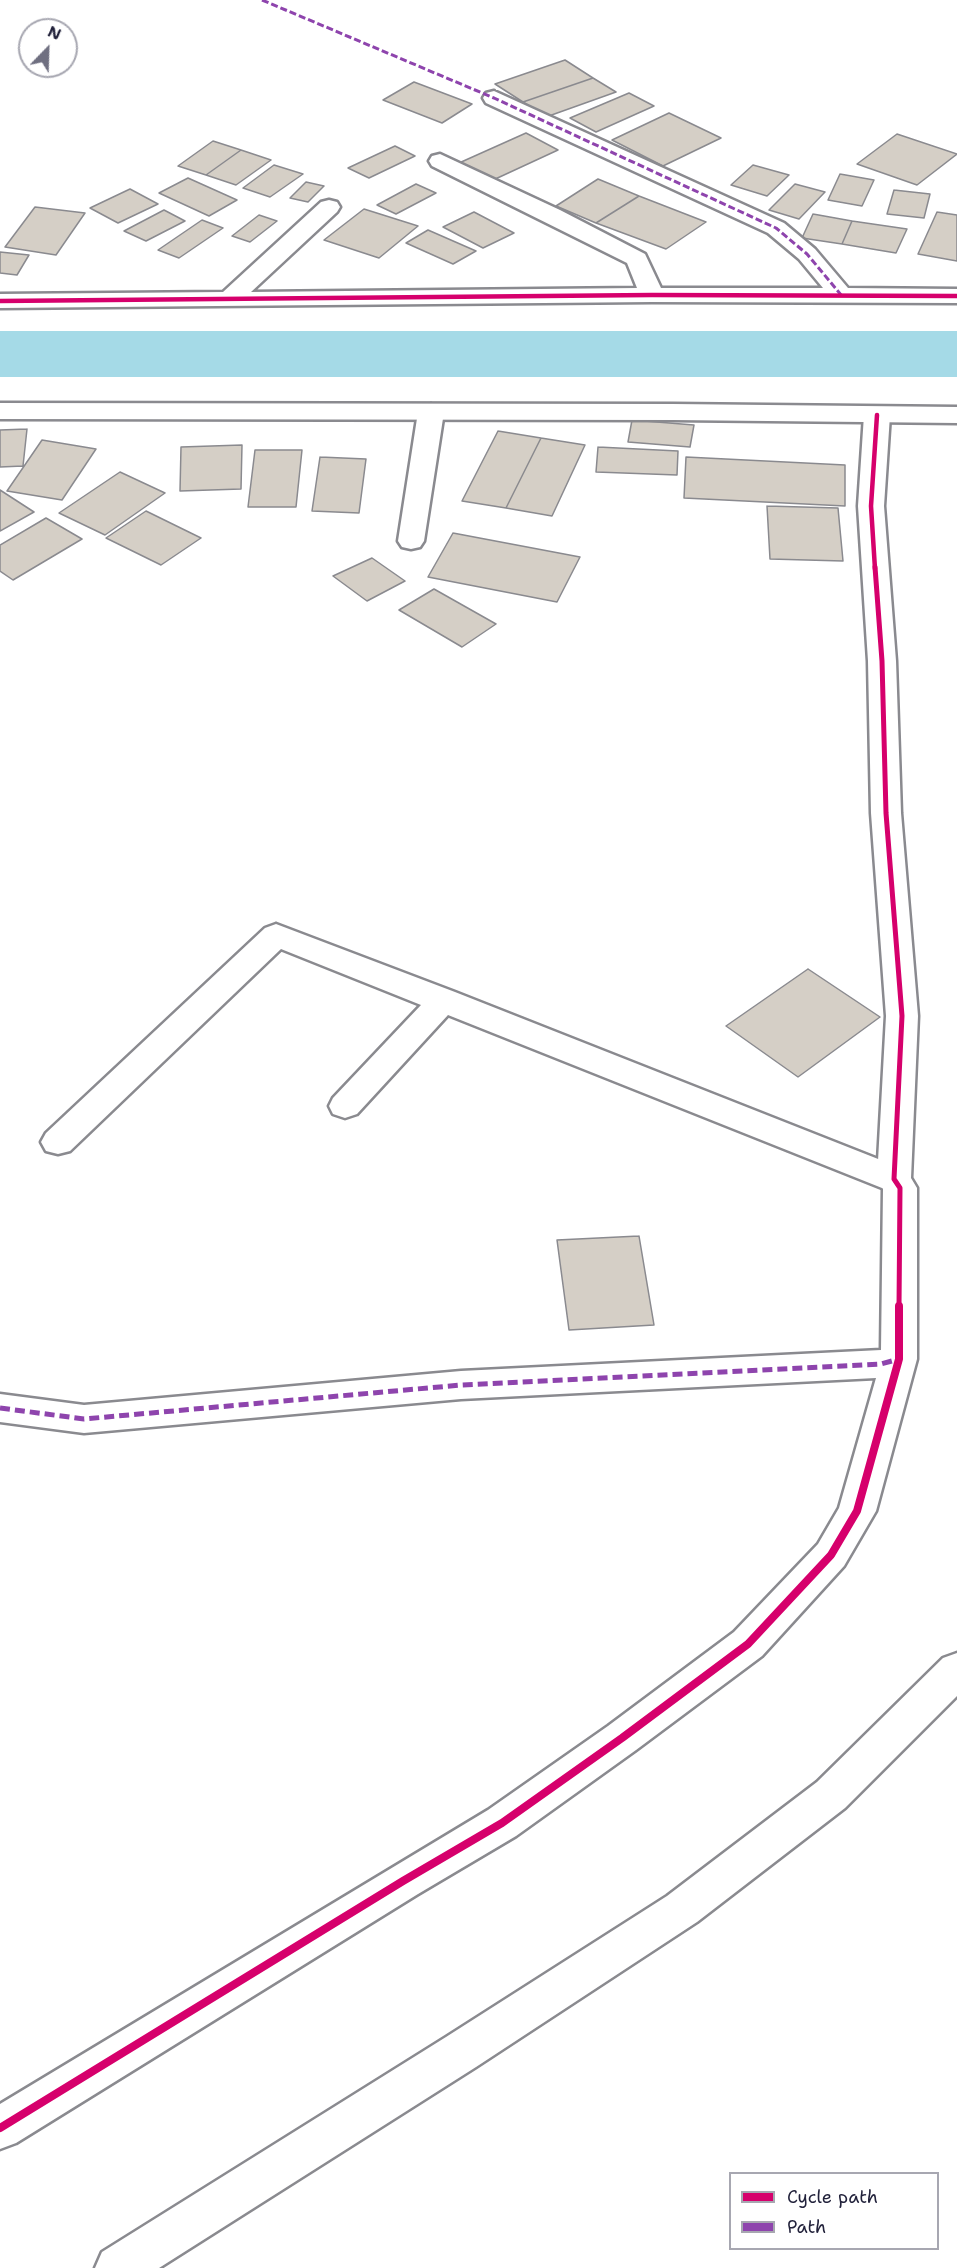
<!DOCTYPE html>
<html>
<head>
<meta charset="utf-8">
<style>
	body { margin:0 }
	#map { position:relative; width:957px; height:2268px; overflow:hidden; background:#fff; font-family:"Shantell Sans",sans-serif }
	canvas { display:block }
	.legend { position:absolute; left:729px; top:2172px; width:210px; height:78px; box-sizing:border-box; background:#fff; border:2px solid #a7a7b1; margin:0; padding:8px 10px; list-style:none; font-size:18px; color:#22223b }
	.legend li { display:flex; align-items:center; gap:12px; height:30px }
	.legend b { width:30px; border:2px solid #a7a7b1 }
	.north { position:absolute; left:18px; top:18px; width:60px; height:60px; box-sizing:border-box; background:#fff; border:2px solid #a7a7b1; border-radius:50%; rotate:23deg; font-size:16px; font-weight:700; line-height:24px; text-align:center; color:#22223b }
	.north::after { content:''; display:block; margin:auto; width:21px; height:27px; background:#6f6f80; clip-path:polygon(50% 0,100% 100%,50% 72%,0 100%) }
</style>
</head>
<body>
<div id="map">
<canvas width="957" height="2268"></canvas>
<ul class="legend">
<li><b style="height:8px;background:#d6006c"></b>Cycle path</li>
<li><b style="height:8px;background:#8e44ad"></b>Path</li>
</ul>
<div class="north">N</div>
</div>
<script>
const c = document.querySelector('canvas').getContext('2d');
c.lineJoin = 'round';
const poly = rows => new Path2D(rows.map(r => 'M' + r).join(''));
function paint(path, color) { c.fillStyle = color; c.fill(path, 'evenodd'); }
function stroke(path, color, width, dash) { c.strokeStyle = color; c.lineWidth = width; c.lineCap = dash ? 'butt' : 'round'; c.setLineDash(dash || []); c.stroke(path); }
paint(poly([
	[0,331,957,331,957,377,0,377,0,331]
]), '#a5dae7');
const building = poly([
	[565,60,593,78,523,102,495,84,565,60],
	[593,78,616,92,546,117,523,102,593,78],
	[414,82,472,104,442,123,383,100,414,82],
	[629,93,654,106,596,132,570,118,629,93],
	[669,113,721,138,663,166,612,140,669,113],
	[526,133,558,150,491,181,459,163,526,133],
	[897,134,957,154,917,185,857,164,897,134],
	[213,141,241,150,206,175,178,166,213,141],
	[395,146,415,156,369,178,348,168,395,146],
	[241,150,271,160,236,185,206,175,241,150],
	[274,165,303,174,270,197,243,188,274,165],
	[753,165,789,175,767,196,731,185,753,165],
	[840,174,874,180,862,206,828,200,840,174],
	[188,178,237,200,209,216,159,193,188,178],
	[598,179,639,196,596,223,556,206,598,179],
	[306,182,324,186,308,202,290,198,306,182],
	[416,184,436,193,396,214,377,205,416,184],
	[795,184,825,192,799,219,769,210,795,184],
	[130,189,158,204,118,223,90,208,130,189],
	[894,190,930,194,924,218,887,214,894,190],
	[639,196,706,222,666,249,596,223,639,196],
	[35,207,85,213,56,255,5,247,35,207],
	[364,209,418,226,379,258,324,240,364,209],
	[164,210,185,221,146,241,124,231,164,210],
	[474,212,514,233,483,248,443,227,474,212],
	[937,212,957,215,957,261,918,254,937,212],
	[813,214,852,221,842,244,802,238,813,214],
	[259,215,277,221,250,242,232,236,259,215],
	[202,220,223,228,179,258,158,250,202,220],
	[852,221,907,229,896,253,842,244,852,221],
	[428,230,476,251,453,264,406,243,428,230],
	[0,252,29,255,17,275,0,273,0,252],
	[632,420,694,425,690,447,628,442,632,420],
	[27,429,23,466,0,467,0,430,27,429],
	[498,431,541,438,506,508,462,501,498,431],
	[541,438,585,445,552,516,506,508,541,438],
	[42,440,96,449,62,500,7,491,42,440],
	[242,445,241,489,180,491,181,447,242,445],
	[598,447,678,451,677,475,596,472,598,447],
	[255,450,302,450,296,507,248,507,255,450],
	[320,457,366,459,359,513,312,511,320,457],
	[686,457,845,465,845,506,684,498,686,457],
	[120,472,165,493,105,535,59,513,120,472],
	[0,490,34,512,0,531,0,490],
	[767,506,838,508,843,561,770,559,767,506],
	[146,511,201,538,161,565,106,538,146,511],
	[46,518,82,539,13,580,0,571,0,545,46,518],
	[453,533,580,557,557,602,428,577,453,533],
	[372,558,405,581,367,601,333,576,372,558],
	[434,589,496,624,462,647,399,610,434,589],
	[808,969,880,1017,798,1077,726,1026,808,969],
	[639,1236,654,1325,569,1330,557,1240,639,1236]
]);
paint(building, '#d5cfc6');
stroke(building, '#8a8a8f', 1.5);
const lane = poly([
	[276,924,455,992,906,1170,911,1179,906,1188,894,1191,882,1188,448,1015,357,1114,345,1118,333,1114,329,1106,333,1098,421,1005,281,949,70,1151,58,1154,46,1151,41,1142,46,1133,265,928,276,924]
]);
const street = poly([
	[494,91,784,223,815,249,848,288,957,289,957,303,652,302,0,308,0,294,223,292,321,202,329,200,337,202,340,207,337,212,251,292,637,288,627,263,432,166,429,161,432,156,440,154,560,210,645,254,661,288,823,288,799,259,768,233,486,103,483,98,486,93,494,91],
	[431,404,440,407,444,412,424,541,420,547,411,549,402,547,398,541,418,412,422,407,431,404],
	[877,407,886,410,890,415,884,506,896,661,901,813,918,1016,911,1178,917,1188,917,1359,876,1511,844,1566,762,1656,636,1750,516,1836,418,1894,16,2143,0,2149,0,2104,488,1810,608,1726,734,1632,818,1544,839,1508,876,1378,461,1399,84,1433,0,1422,0,1394,84,1405,461,1371,881,1350,883,1189,877,1179,886,1016,871,813,868,661,858,506,864,415,868,410,877,407],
	[957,1653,957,1696,845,1808,697,1922,476,2067,159,2268,95,2268,102,2252,446,2037,667,1896,817,1782,943,1658,957,1653]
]);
const secondary = poly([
	[0,403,673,404,957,407,957,423,673,420,0,419,0,403]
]);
stroke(lane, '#8a8a8f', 5);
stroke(street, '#8a8a8f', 5);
stroke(secondary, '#8a8a8f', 5);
paint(lane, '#fff');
paint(street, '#fff');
paint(secondary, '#fff');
stroke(poly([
	[262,0,494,98,776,228,807,254,842,296]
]), '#8e44ad', 3, [7, 3]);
stroke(poly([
	[0,1408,84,1419,461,1385,881,1364,899,1359]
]), '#8e44ad', 5, [10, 5]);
stroke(poly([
	[0,301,652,295,957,296],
	[875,569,871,506,877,415]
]), '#d6006c', 4.5);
stroke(poly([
	[875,567,882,661,886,813,902,1016,894,1179,900,1188,899,1307]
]), '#d6006c', 5);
stroke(poly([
	[0,2128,403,1881,502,1823,622,1738,748,1644,831,1555,857,1511,899,1359,899,1306]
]), '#d6006c', 8);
</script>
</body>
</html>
